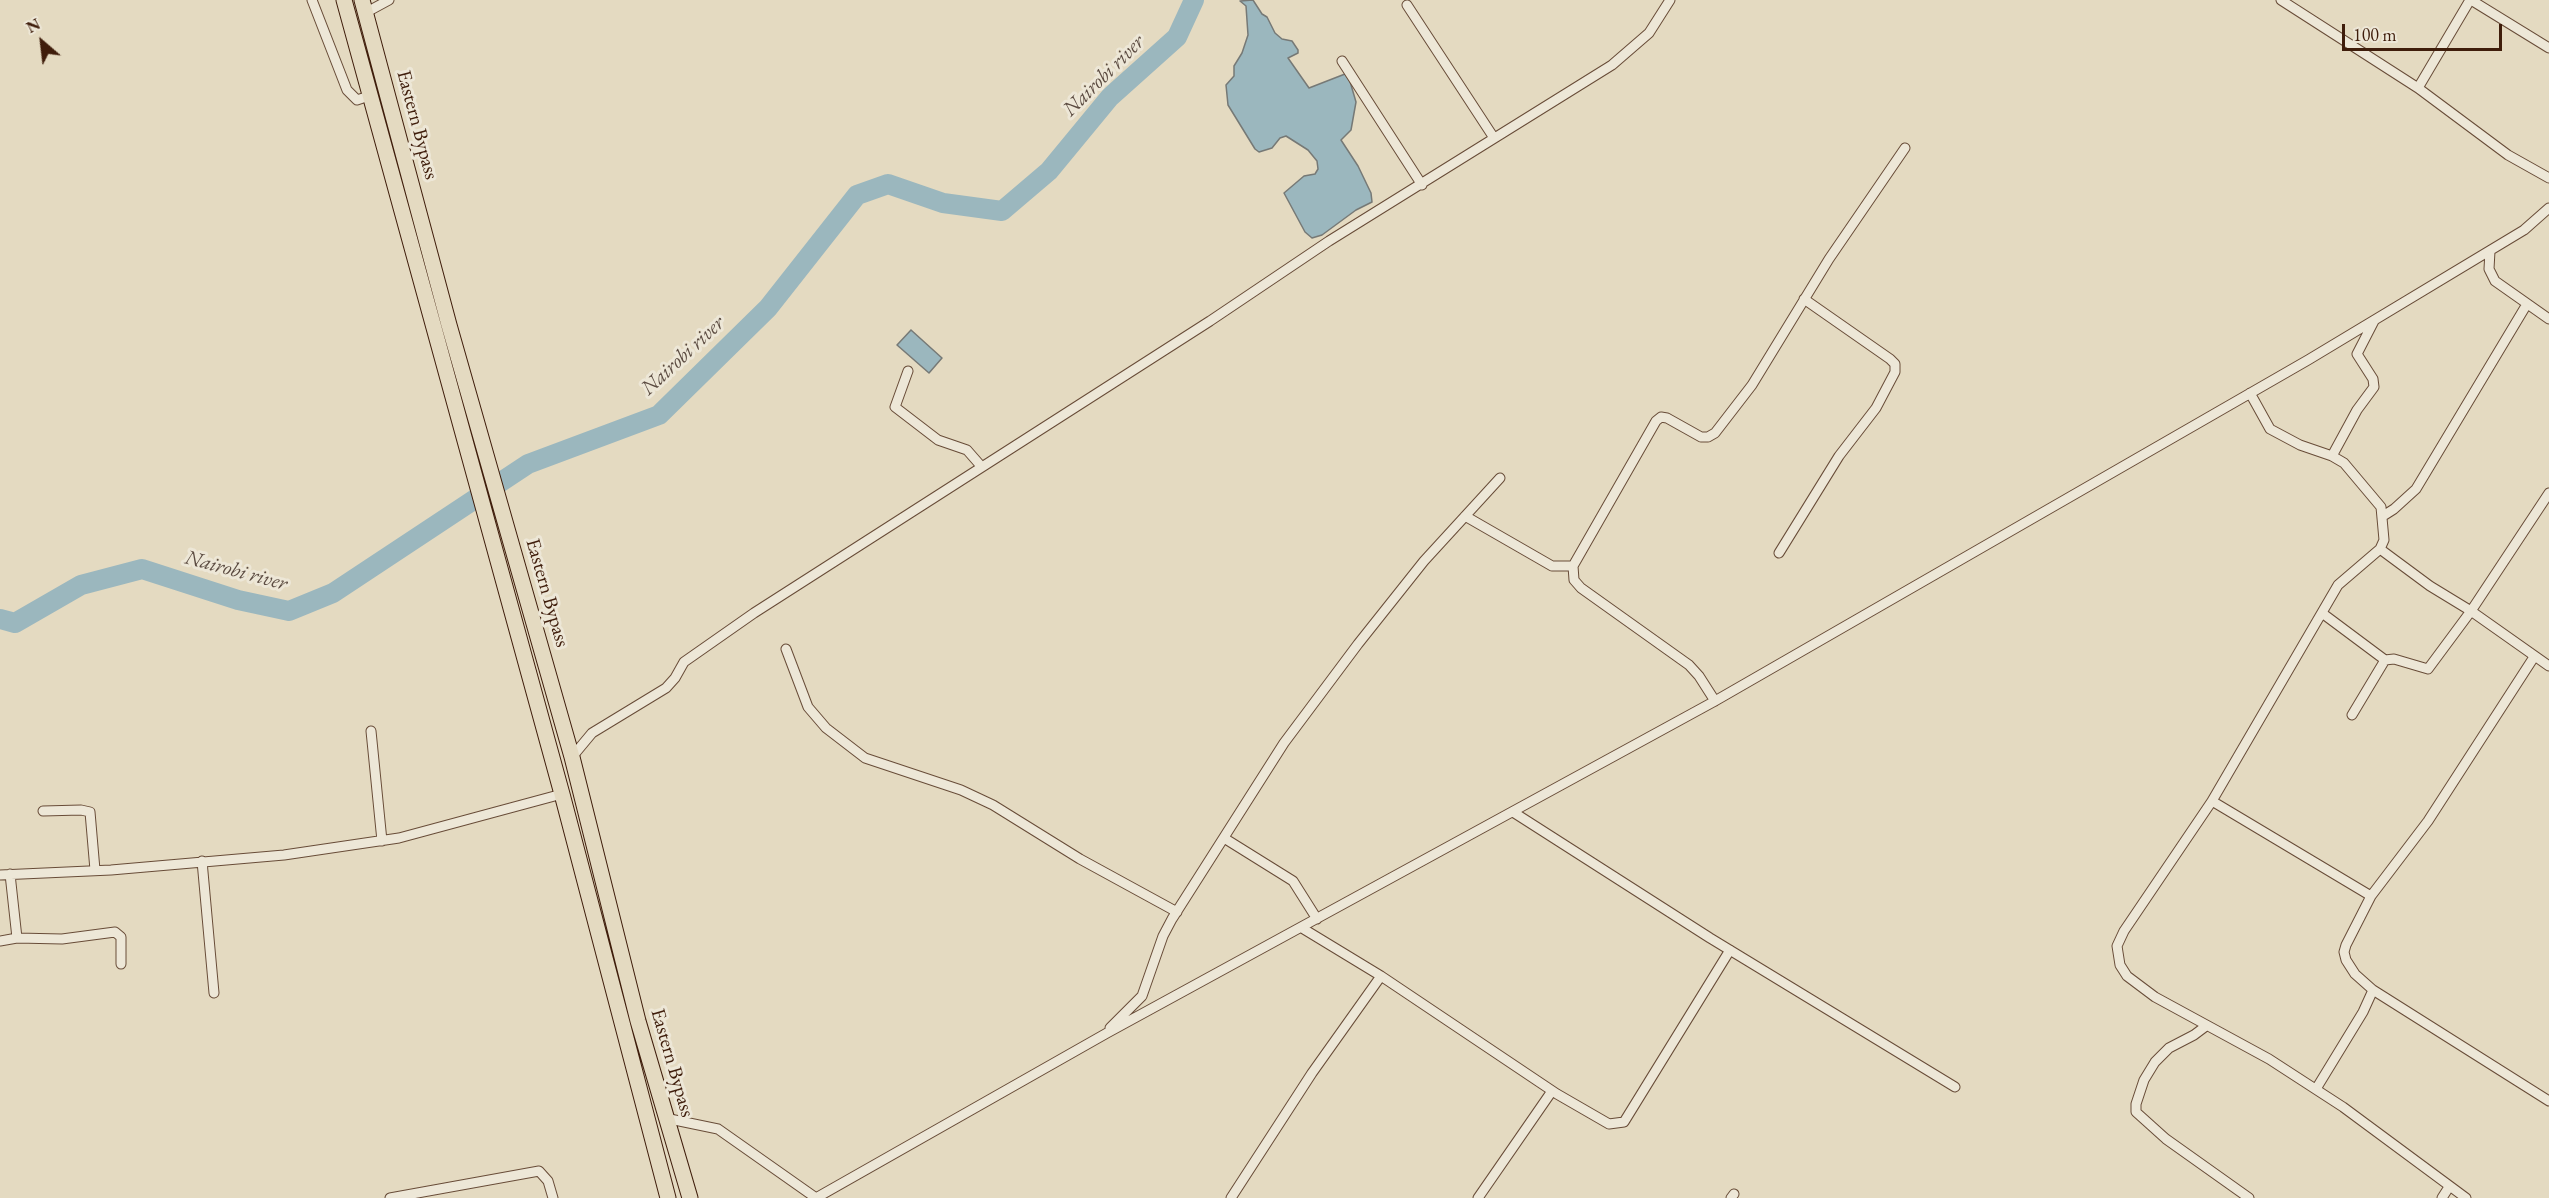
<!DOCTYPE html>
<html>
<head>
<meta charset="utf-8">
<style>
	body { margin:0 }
	#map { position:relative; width:2549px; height:1198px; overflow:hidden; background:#e4dac1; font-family:"EB Garamond",serif }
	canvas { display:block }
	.north { position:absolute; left:12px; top:12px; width:60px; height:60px; -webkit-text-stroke:4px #ede7d7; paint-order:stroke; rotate:332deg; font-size:16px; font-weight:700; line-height:24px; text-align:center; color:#3f1d0b }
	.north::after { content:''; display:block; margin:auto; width:21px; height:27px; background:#3f1d0b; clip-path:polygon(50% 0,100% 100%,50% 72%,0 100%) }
	.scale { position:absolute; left:2342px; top:24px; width:160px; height:27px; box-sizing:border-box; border:3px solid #3f1d0b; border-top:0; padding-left:8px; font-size:18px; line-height:21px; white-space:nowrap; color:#3f1d0b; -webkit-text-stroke:4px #ede7d7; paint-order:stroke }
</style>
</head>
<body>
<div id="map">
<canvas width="2549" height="1198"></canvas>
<div class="north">N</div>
<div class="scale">100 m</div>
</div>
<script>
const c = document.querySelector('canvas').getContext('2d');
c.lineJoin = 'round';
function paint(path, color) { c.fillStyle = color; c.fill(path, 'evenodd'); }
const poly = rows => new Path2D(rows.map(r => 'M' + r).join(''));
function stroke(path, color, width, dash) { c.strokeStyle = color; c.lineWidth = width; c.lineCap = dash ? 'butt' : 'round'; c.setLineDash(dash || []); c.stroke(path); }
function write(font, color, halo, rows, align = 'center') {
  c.font = font + ' "EB Garamond",serif'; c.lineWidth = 6; c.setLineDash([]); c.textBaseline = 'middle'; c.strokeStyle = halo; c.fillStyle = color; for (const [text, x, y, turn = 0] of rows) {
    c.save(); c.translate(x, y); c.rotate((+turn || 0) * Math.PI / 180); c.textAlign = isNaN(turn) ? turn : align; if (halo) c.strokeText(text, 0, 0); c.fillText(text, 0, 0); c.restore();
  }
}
const water = poly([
	[1253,0,1262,14,1267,17,1275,33,1282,39,1292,41,1298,50,1298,53,1288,58,1309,88,1345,74,1349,78,1356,102,1351,130,1341,140,1358,166,1371,193,1372,202,1356,210,1322,235,1312,238,1305,232,1284,193,1304,176,1315,174,1318,169,1317,161,1308,150,1286,136,1280,138,1272,148,1259,152,1255,149,1228,105,1226,85,1234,76,1234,66,1242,53,1248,35,1246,6,1240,1,1253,0],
	[911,330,942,358,929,373,897,345,911,330]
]);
paint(water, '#9bb7be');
stroke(water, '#767976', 1.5);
stroke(poly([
	[0,619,15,623,81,585,142,569,238,600,289,611,333,593,528,464,659,415,768,308,857,195,888,184,943,203,1002,211,1049,171,1110,97,1177,37,1194,0]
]), '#9bb7be', 20);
const minor = poly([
	[312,0,347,90,357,100,372,95],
	[2281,0,2418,88,2508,155,2549,178],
	[2471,0,2549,48],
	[1407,5,1494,138],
	[365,13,389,0],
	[1342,61,1422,185],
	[2418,88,2470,0],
	[2490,251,2489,269,2495,281,2549,319],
	[908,371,895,407,938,440,967,450,981,466],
	[2250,393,2270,429,2300,445,2332,456,2344,463,2381,507,2384,540,2380,549,2338,585,2212,801,2371,896],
	[2332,456,2357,410,2374,387,2373,379,2357,354,2374,321],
	[2549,493,2471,611,2549,666],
	[1465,516,1552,566,1573,566],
	[2383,516,2394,509,2416,489,2527,304],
	[1779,553,1839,456,1876,408,1895,372,1895,364,1890,359,1804,299],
	[2322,613,2385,660],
	[786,649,808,707,826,728,865,758,961,790,993,805,1080,859,1177,912],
	[1715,701,1699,676,1689,665,1581,588,1574,580,1573,566,1656,421,1661,417,1667,418,1701,437,1708,437,1715,433,1752,385,1829,259,1905,148],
	[2352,715,2385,660,2394,659,2428,669,2471,611,2430,586,2380,549],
	[371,731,382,841],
	[572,757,592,733,666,688,675,678,684,662,754,613,1210,321,1329,241,1612,65,1649,33,1670,0],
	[2212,801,2124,931,2117,946,2120,965,2127,976,2155,997,2269,1059,2343,1107,2466,1198],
	[43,811,81,810,90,812,95,870],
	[1513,812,1710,938,1955,1087],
	[1224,838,1293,881,1317,919],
	[202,861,214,993],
	[10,874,17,938],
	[0,875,111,870,284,855,399,838,562,794],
	[1302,928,1381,976,1557,1094,1609,1124,1624,1122,1730,950],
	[0,941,17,938,62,939,115,932,121,937,121,964],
	[2373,990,2549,1101],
	[2206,1026,2194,1035,2169,1048,2155,1062,2144,1080,2136,1104,2136,1112,2166,1139,2249,1198],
	[1110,1028,1142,996,1163,936,1172,919,1284,743,1358,644,1424,561,1500,478],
	[2316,1089,2363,1012,2373,990,2355,974,2346,960,2344,952,2346,945,2371,896,2428,821,2534,657],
	[665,1118,718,1129,816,1198],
	[390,1198,539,1171,548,1181,553,1198],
	[816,1198,1107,1033,1715,701,2308,360,2524,230,2549,208],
	[1231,1198,1312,1073,1381,976],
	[1478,1198,1552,1091],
	[1731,1198,1734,1194],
	[2442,1198,2449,1187]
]);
const primary = poly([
	[344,0,562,794,668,1198],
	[362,0,449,325,572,757,638,1021,690,1198]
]);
stroke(minor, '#684c38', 11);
stroke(primary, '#3f1d0b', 17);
stroke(minor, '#ede7d7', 9);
stroke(primary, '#e4dac1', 15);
write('20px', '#3f1d0b', '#ede7d7', [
	["Eastern Bypass",417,125,75],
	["Eastern Bypass",547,593,74],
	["Eastern Bypass",672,1063,74]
]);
write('italic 21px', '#5b4b41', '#ede7d7', [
	["Nairobi river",1104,76,-45],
	["Nairobi river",683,356,-43],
	["Nairobi river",236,571,15]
]);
</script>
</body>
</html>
